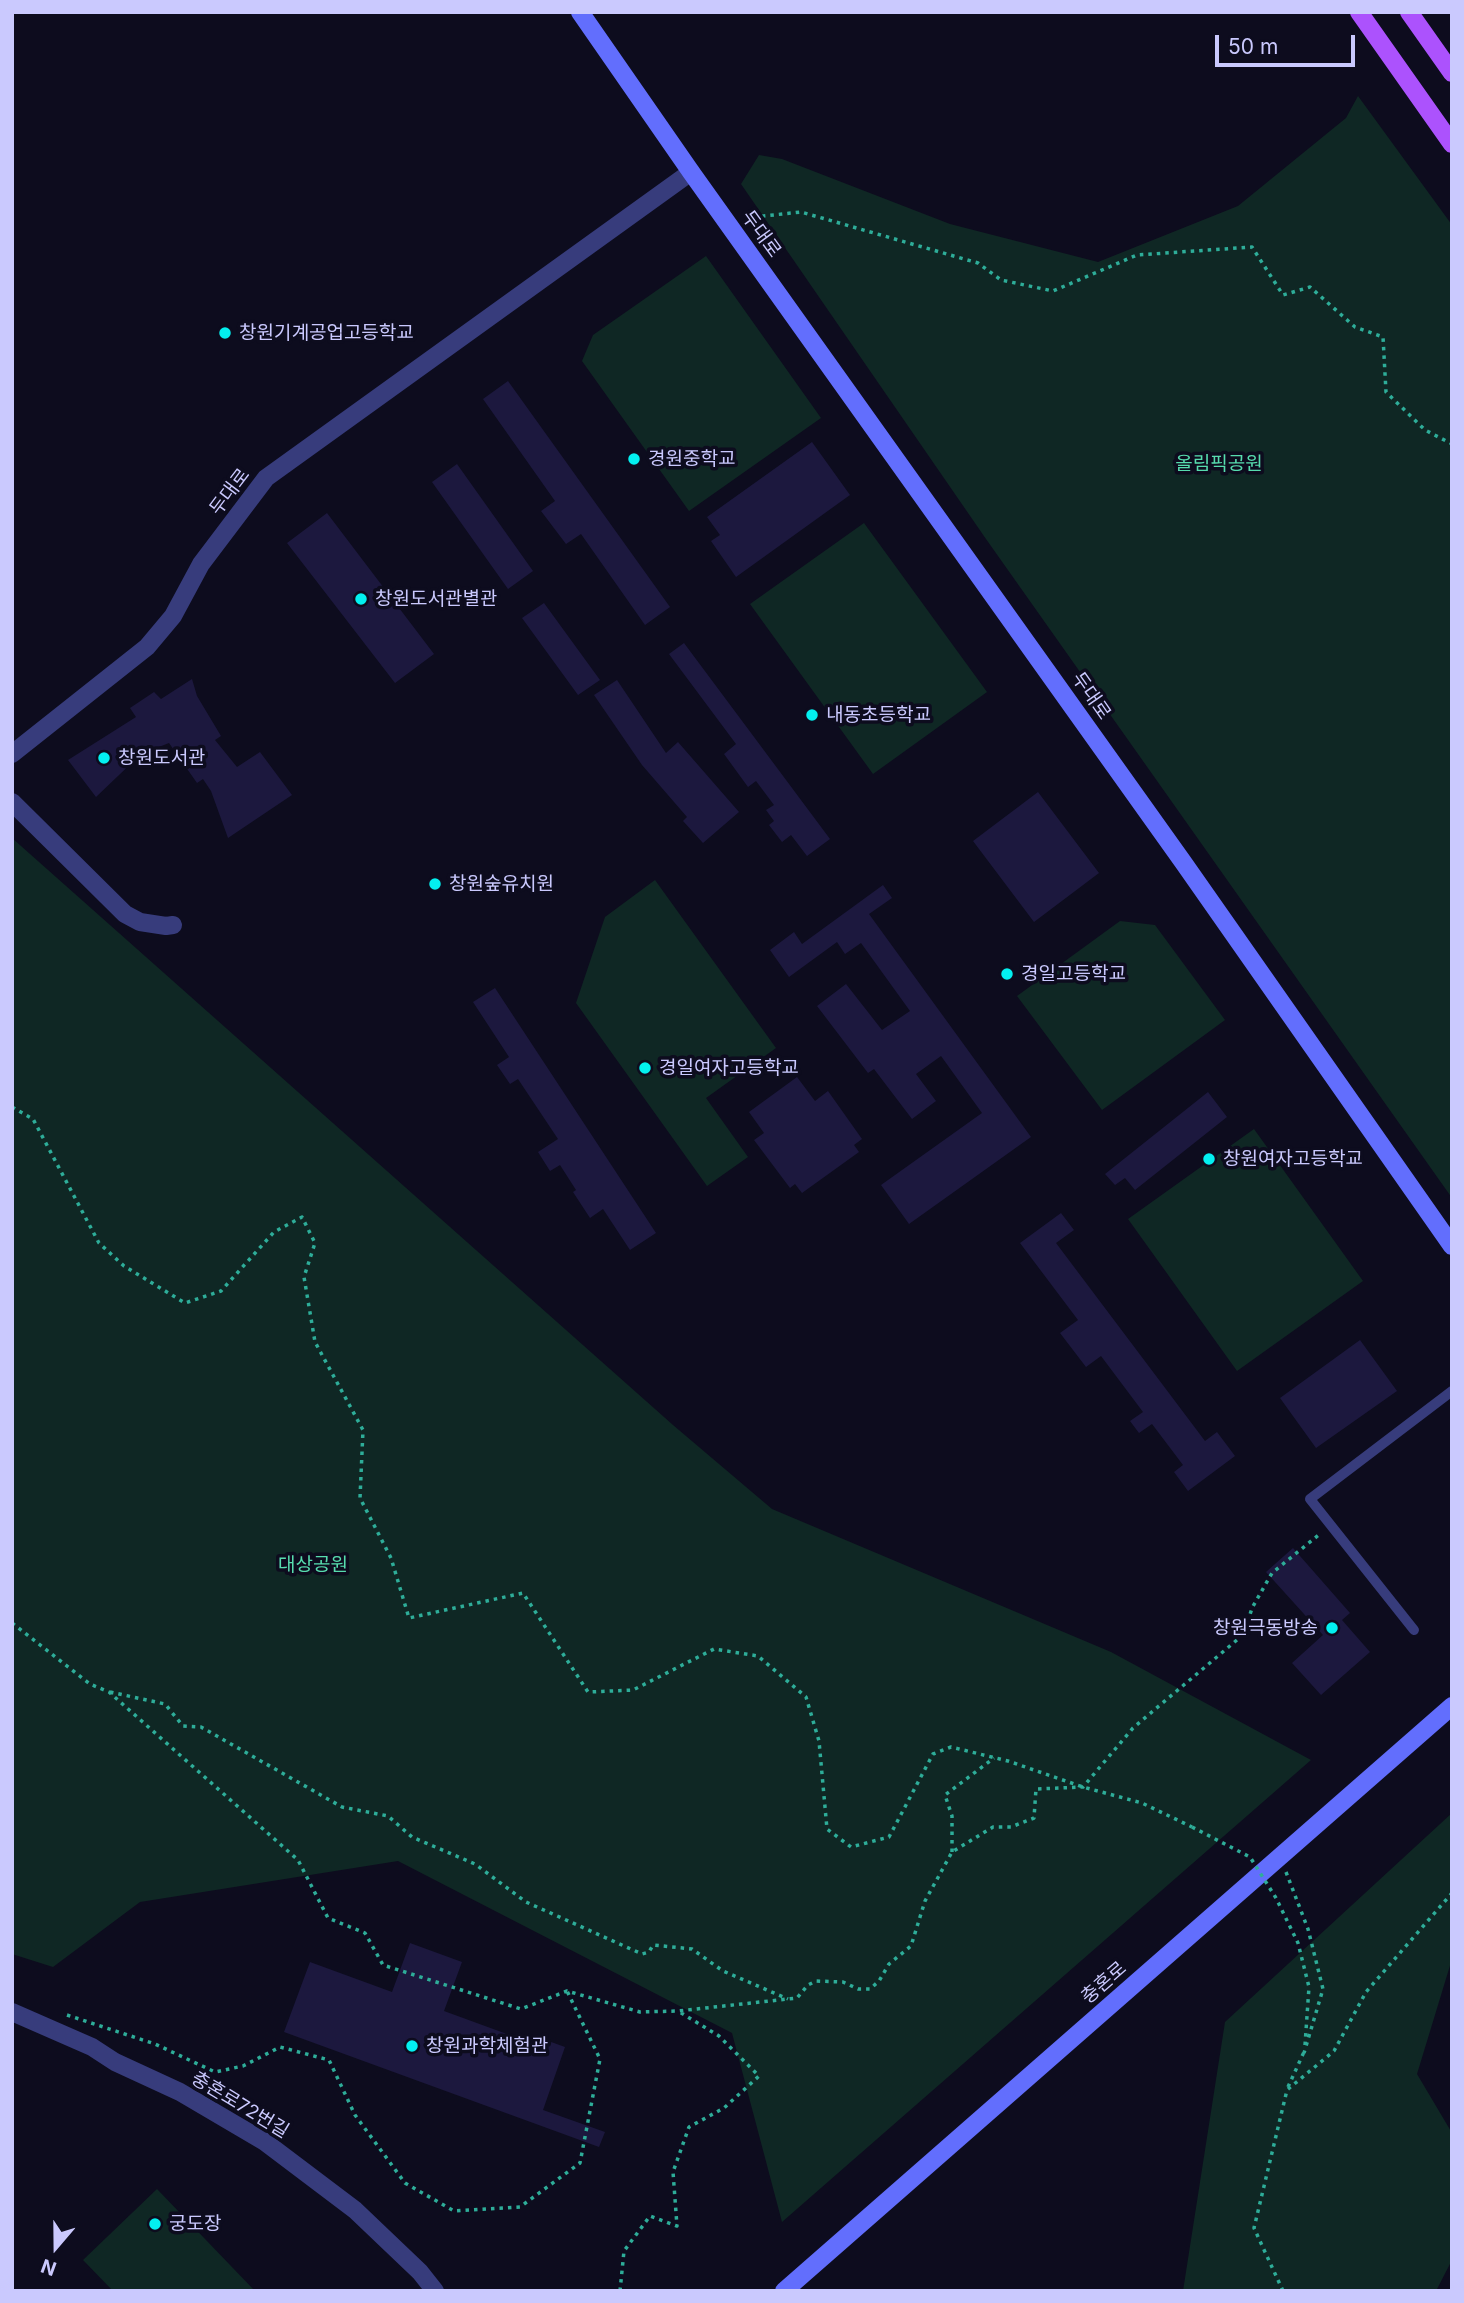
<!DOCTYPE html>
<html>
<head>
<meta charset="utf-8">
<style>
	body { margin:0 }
	#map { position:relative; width:1464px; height:2303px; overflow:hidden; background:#0d0c1e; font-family:Inter,sans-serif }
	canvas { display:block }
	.frame { position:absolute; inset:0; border:14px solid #cac9fe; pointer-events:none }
	.north { position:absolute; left:21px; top:2212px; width:70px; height:70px; -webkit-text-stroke:5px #0d0c1e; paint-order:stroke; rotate:200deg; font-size:19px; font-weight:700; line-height:28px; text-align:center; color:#cac9fe }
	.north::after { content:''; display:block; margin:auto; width:24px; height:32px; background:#cac9fe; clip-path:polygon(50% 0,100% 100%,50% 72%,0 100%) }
	.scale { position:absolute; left:1215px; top:35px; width:140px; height:32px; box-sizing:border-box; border:4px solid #cac9fe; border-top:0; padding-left:9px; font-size:21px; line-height:24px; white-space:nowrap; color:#cac9fe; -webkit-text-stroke:5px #0d0c1e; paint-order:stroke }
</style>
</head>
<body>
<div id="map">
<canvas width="1464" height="2303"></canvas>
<div class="frame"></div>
<div class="north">N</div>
<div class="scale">50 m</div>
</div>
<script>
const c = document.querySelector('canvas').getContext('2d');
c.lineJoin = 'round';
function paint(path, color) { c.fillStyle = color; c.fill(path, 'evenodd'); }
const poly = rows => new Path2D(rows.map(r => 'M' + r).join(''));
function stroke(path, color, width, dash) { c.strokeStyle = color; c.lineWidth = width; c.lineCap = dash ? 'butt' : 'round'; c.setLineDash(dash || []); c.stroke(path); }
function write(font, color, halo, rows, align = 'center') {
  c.font = font + ' Inter,"Noto Sans KR",sans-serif'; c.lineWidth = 7; c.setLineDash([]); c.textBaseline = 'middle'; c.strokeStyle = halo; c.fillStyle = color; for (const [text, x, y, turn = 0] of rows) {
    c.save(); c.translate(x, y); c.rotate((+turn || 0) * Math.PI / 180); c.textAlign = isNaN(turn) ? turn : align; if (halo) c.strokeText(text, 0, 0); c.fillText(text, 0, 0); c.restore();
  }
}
paint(poly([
	[1358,96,1452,225,1452,1198,986,539,741,184,759,155,782,159,950,224,1098,262,1238,206,1346,118],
	[706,256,821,418,689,511,582,361,593,335],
	[864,523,987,692,873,774,750,604],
	[12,838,673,1425,772,1509,1111,1652,1311,1760,782,2222,732,2033,398,1861,140,1902,53,1967,12,1954],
	[655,880,776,1048,706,1098,748,1157,707,1186,576,1003,605,917],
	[1120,921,1155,925,1225,1020,1102,1110,1017,996],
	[1254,1129,1363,1281,1237,1371,1128,1219],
	[1452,1813,1452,1959,1417,2074,1452,2133,1452,2260,1436,2291,1183,2291,1225,2022],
	[157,2189,255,2291,113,2291,83,2260]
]), '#0f2724');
paint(poly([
	[508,381,670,607,645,625,581,534,566,544,541,511,555,501,483,399],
	[812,442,850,495,736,577,711,541,720,535,707,517],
	[457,464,533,571,508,589,432,482],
	[327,513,434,654,395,683,287,543],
	[544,603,600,680,578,695,522,618],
	[684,643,830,839,807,856,791,835,782,842,769,825,774,821,766,810,774,805,756,781,748,787,724,754,736,744,669,654],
	[192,679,197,696,221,736,215,740,237,767,260,752,292,795,228,838,211,791,203,779,197,783,169,743,141,754,96,797,68,760,136,717,130,708,154,692,161,699],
	[617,680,666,753,678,742,739,812,703,843,683,821,687,817,642,765,594,695],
	[1038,792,1099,873,1034,922,973,841],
	[883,885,892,898,869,914,1031,1137,909,1224,881,1185,982,1113,941,1056,916,1074,936,1101,912,1119,874,1069,868,1073,817,1006,846,984,882,1030,910,1011,861,943,845,954,837,942,789,977,770,950,794,932,802,944],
	[495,988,656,1233,630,1250,603,1209,590,1218,573,1192,576,1190,560,1165,550,1171,538,1152,558,1139,518,1079,510,1084,497,1065,509,1057,473,1002],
	[797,1077,815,1101,828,1091,862,1139,854,1145,859,1152,802,1193,795,1184,790,1188,754,1140,764,1133,749,1112],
	[1208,1092,1227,1117,1135,1190,1125,1178,1115,1185,1105,1174],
	[1061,1213,1074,1230,1056,1243,1205,1441,1217,1432,1235,1456,1188,1491,1174,1472,1183,1465,1152,1424,1139,1433,1130,1421,1143,1412,1101,1356,1086,1367,1060,1333,1078,1320,1020,1243],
	[1360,1340,1397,1391,1316,1448,1280,1398],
	[1293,1548,1350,1613,1342,1620,1370,1652,1321,1695,1292,1663,1323,1635,1266,1572],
	[410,1943,462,1962,444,2011,526,2041,529,2034,565,2047,543,2110,605,2132,599,2147,284,2032,310,1962,392,1992]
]), '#1c183e');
stroke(poly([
	[745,218,801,212,978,263,1001,280,1053,291,1137,255,1252,247,1283,295,1310,287,1355,327,1383,337,1386,392,1425,430,1452,444],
	[12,1107,33,1119,99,1243,124,1266,185,1303,221,1291,274,1232,302,1217,315,1243,304,1277,315,1342,363,1430,360,1498,391,1558,409,1618,523,1593,588,1692,633,1690,714,1649,758,1656,806,1697,819,1741,827,1829,851,1847,889,1837,933,1754,951,1747,1008,1761,1083,1787,1142,1803,1192,1827],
	[12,1623,90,1684,109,1692,298,1860,328,1918,365,1933,383,1965,521,2009,567,1991,640,2012,678,2011,797,1998,808,1985,816,1981,843,1982,858,1989,870,1989,879,1981,889,1964,911,1946,925,1901,952,1852,993,1827,1011,1827,1034,1818,1036,1789,1083,1787,1133,1728,1244,1634,1252,1608,1272,1573,1321,1533],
	[110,1692,165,1704,183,1726,201,1727,342,1807,388,1816,412,1837,475,1864,526,1902,642,1954,649,1952,653,1945,692,1949,723,1971,788,1999],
	[952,1852,952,1816,945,1795,994,1758],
	[1286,1872,1308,1929,1323,1989,1304,2053],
	[67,2015,155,2044,215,2072,243,2066,280,2047,329,2060,355,2115,405,2183,454,2211,520,2207,580,2163,600,2059,567,1991],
	[1305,2045,1309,1987],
	[1288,2087,1304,2052],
	[620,2291,624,2251,650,2216,677,2226,673,2172,689,2127,724,2108,759,2076,719,2036,678,2011],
	[1283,2291,1254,2228,1287,2090,1334,2051,1366,1992,1452,1893]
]), '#2ead99', 3.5, [3.5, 5]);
stroke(poly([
	[1414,1630,1310,1499,1452,1391]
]), '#373c7c', 10);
stroke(poly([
	[12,754,147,647,173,616,201,564,266,478,691,172],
	[12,802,125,914,140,922,166,926,173,925],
	[12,2012,92,2047,115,2062,180,2092,265,2142,355,2210,420,2272,435,2291]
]), '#373c7c', 18);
stroke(poly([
	[580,12,691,172,1183,862,1452,1246],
	[784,2291,1452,1706]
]), '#626efd', 18);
stroke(poly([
	[1359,12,1452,144],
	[1409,12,1452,73]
]), '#ac52fd', 18);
stroke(poly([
	[1192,1827,1250,1857,1276,1898,1298,1943,1309,1987]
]), '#2ead99', 3.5, [3.5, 5]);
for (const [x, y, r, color] of [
	[225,333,7,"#03f0f0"],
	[634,459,7,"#03f0f0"],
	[361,599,7,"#03f0f0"],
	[812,715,7,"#03f0f0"],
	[104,758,7,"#03f0f0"],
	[435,884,7,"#03f0f0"],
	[1007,974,7,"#03f0f0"],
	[645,1068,7,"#03f0f0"],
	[1209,1159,7,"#03f0f0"],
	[1332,1628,7,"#03f0f0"],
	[412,2046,7,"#03f0f0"],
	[155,2224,7,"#03f0f0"]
]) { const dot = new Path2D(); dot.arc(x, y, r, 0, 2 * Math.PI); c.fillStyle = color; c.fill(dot); stroke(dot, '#0d0c1e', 2.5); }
write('19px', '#cac9fe', '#0d0c1e', [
	["두대로",761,234,54],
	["두대로",230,492,-53],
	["두대로",1091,696,55],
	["충혼로",1104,1983,-41],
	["충혼로72번길",240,2105,31]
]);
write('19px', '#cac9fe', '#0d0c1e', [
	["창원기계공업고등학교",239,333],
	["경원중학교",648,459],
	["창원도서관별관",375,599],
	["내동초등학교",826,715],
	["창원도서관",118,758],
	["창원숲유치원",449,884],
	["경일고등학교",1021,974],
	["경일여자고등학교",659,1068],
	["창원여자고등학교",1223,1159],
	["창원극동방송",1318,1628,"right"],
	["창원과학체험관",426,2046],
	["궁도장",169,2224]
], 'left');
write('19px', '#57dcae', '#0d0c1e', [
	["올림픽공원",1219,464],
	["대상공원",313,1565]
]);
</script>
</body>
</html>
